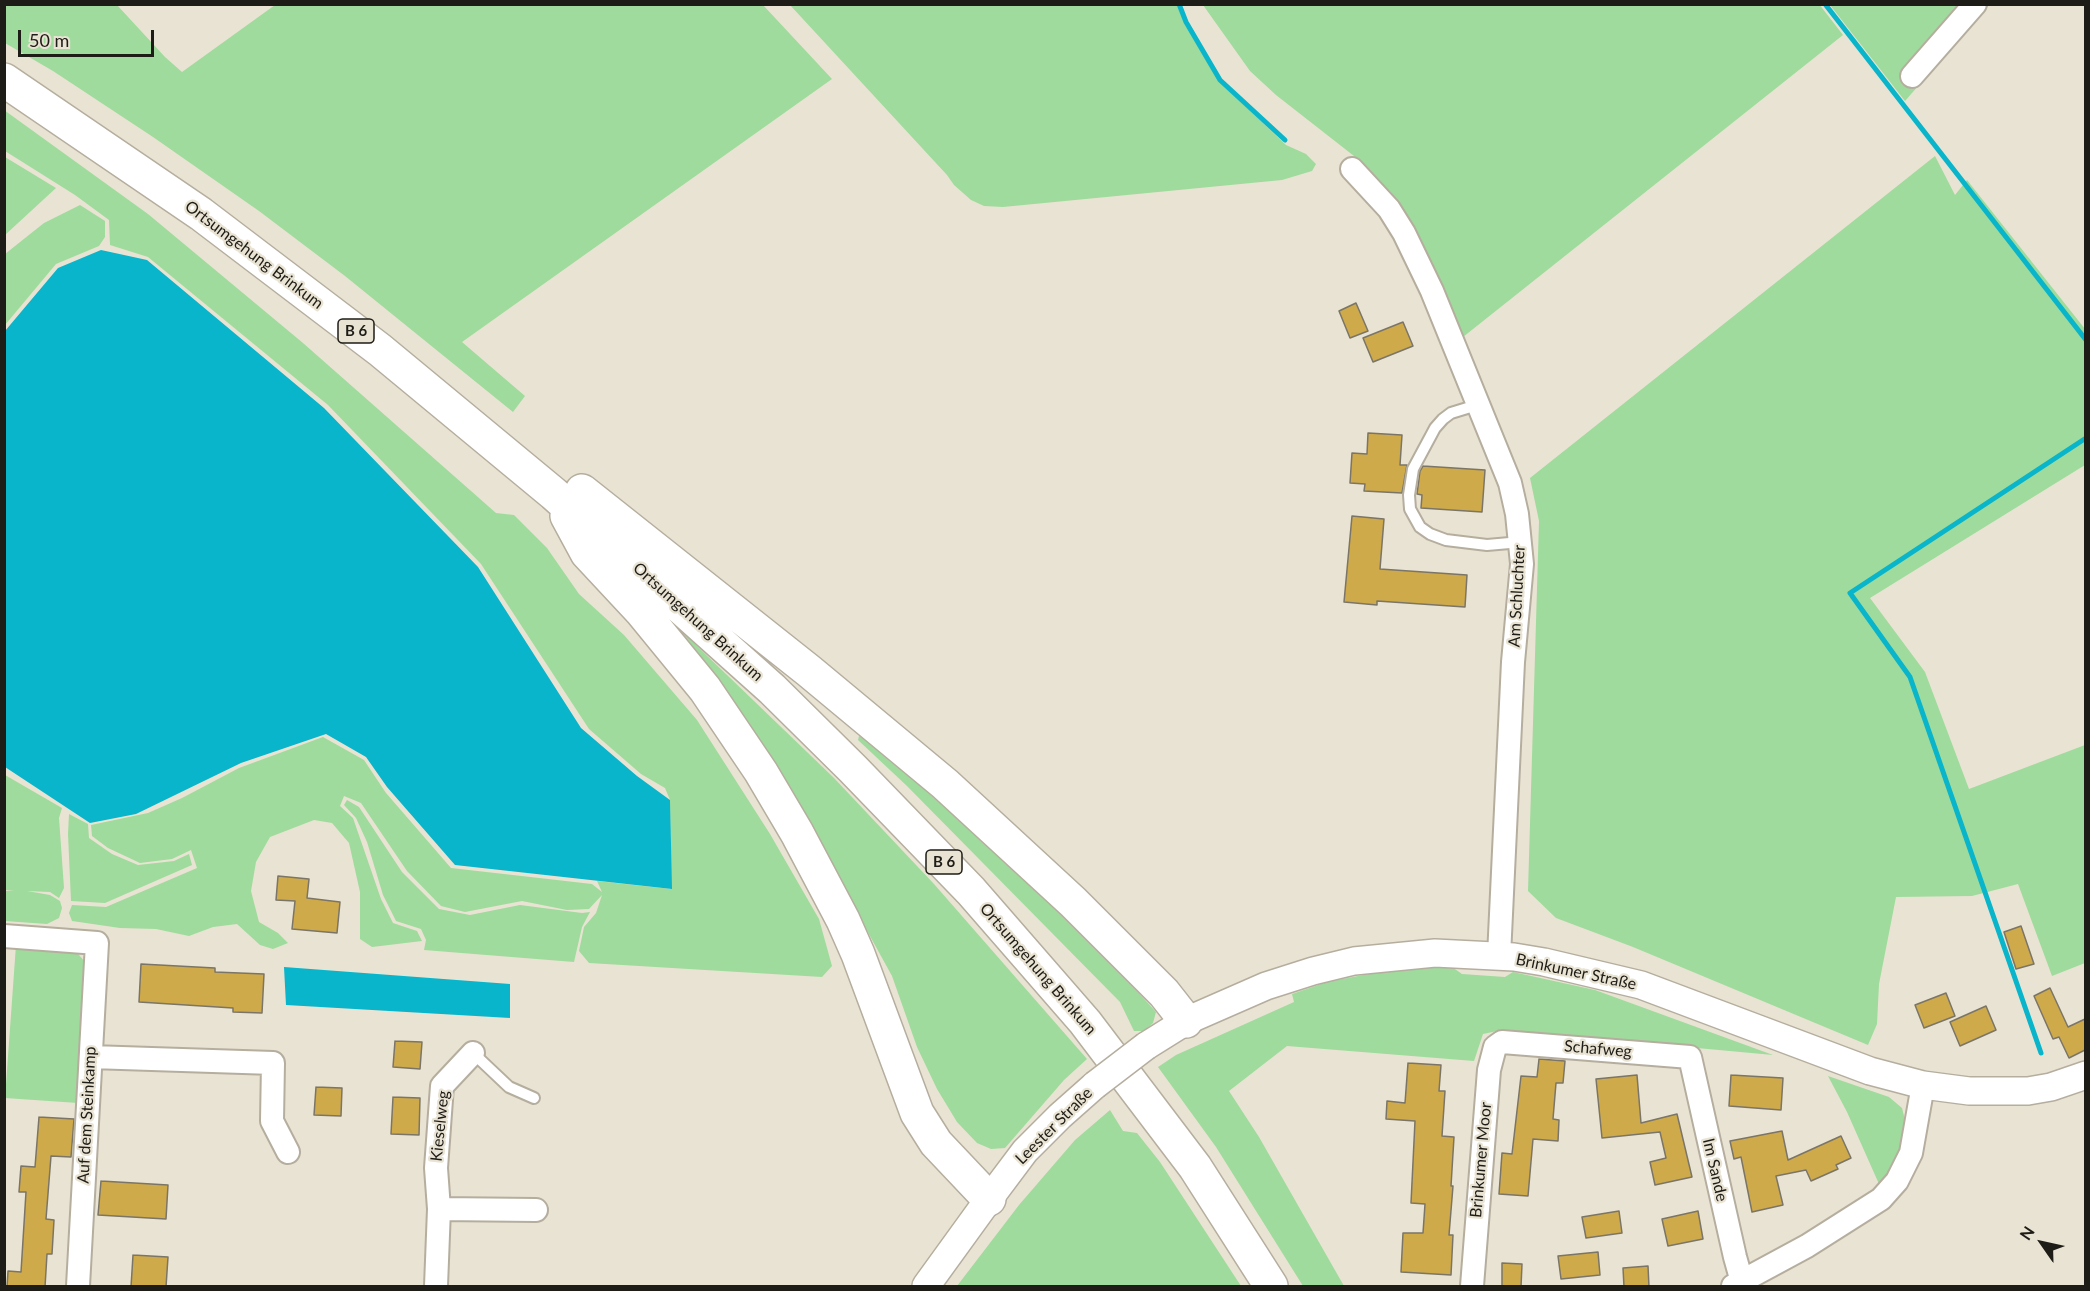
<!DOCTYPE html>
<html>
<head>
<meta charset="utf-8">
<style>
	body { margin:0 }
	#map { position:relative; width:2090px; height:1291px; overflow:hidden; background:#e9e3d3; font-family:Lato,sans-serif }
	canvas { display:block }
	.frame { position:absolute; inset:0; border:6px solid #1e1c16; pointer-events:none }
	.north { position:absolute; left:2012px; top:1213px; width:60px; height:60px; -webkit-text-stroke:4px #e9e3d3; paint-order:stroke; rotate:304deg; font-size:16px; font-weight:700; line-height:24px; text-align:center; color:#1e1c16 }
	.north::after { content:''; display:block; margin:auto; width:21px; height:27px; background:#1e1c16; clip-path:polygon(50% 0,100% 100%,50% 72%,0 100%) }
	.scale { position:absolute; left:18px; top:30px; width:136px; height:27px; box-sizing:border-box; border:3px solid #1e1c16; border-top:0; padding-left:8px; font-size:18px; line-height:21px; white-space:nowrap; color:#1e1c16; -webkit-text-stroke:4px #e9e3d3; paint-order:stroke }
</style>
</head>
<body>
<div id="map">
<canvas width="2090" height="1291"></canvas>
<div class="frame"></div>
<div class="north">N</div>
<div class="scale">50 m</div>
</div>
<script>
const c = document.querySelector('canvas').getContext('2d');
c.lineJoin = 'round';
function paint(path, color) { c.fillStyle = color; c.fill(path, 'evenodd'); }
const poly = rows => new Path2D(rows.map(r => 'M' + r).join(''));
function stroke(path, color, width, dash) { c.strokeStyle = color; c.lineWidth = width; c.lineCap = dash ? 'butt' : 'round'; c.setLineDash(dash || []); c.stroke(path); }
function write(font, color, halo, rows, align = 'center') {
  c.font = font + ' Lato,sans-serif'; c.lineWidth = 4.5; c.setLineDash([]); c.textBaseline = 'middle'; c.strokeStyle = halo; c.fillStyle = color; for (const [text, x, y, turn = 0] of rows) {
    c.save(); c.translate(x, y); c.rotate((+turn || 0) * Math.PI / 180); c.textAlign = isNaN(turn) ? turn : align; if (halo) c.strokeText(text, 0, 0); c.fillText(text, 0, 0); c.restore();
  }
}
paint(poly([
	[1819,4,1843,35,1463,337,1390,194,1354,156,1276,95,1250,71,1203,5],
	[4,5,117,5,165,57,182,72,275,5,763,5,832,79,462,342,525,396,513,412,345,276,259,211,153,137,53,71,5,43],
	[790,5,1177,5,1184,23,1218,80,1286,145,1306,154,1316,164,1312,171,1282,180,1003,207,984,206,971,200,954,185,947,175],
	[1830,5,1989,5,1905,101],
	[4,110,148,214,303,343,496,513,514,515,547,548,579,594,624,635,697,720,770,834,819,919,832,966,822,977,589,963,579,951,584,927,596,913,602,895,589,909,567,910,522,901,465,912,441,906,407,871,361,803,344,796,340,806,353,818,381,899,393,923,417,931,422,941,372,947,360,939,360,892,349,843,332,823,314,820,270,837,256,862,251,891,259,922,278,933,288,943,273,949,260,945,237,924,213,927,189,936,156,929,120,928,72,921,69,913,72,905,106,907,197,868,191,850,172,859,140,863,108,848,92,836,91,825,148,813,182,798,239,768,323,737,364,760,386,793,451,868,592,884,602,892,597,881,671,889,670,800,665,788,641,774,589,729,481,564,328,405,148,257,110,245,109,220,75,195,5,151],
	[1935,156,1955,195,1967,180,2085,329,2085,465,1870,598,1925,672,1969,789,2085,745,2085,963,2052,976,2018,884,1972,896,1896,897,1879,984,1877,1024,1868,1045,1633,947,1556,918,1528,891,1539,521,1530,478],
	[5,157,56,188,5,235],
	[80,205,105,221,105,237,99,246,56,264,5,325,5,254,44,223],
	[672,622,834,778,934,884,1087,1059,1064,1080,1005,1148,991,1149,977,1143,957,1122,937,1089,917,1047,892,976,795,800],
	[859,736,868,738,1091,940,1156,1012,1153,1023,1144,1031,1134,1031,1120,1002,907,786,858,740],
	[5,775,62,808,59,818,64,888,59,898,50,892,27,891,50,895,60,901,62,908,59,918,47,924,5,921,5,891,14,891,5,890],
	[347,800,359,807,402,872,439,909,470,915,520,905,582,913,590,912,582,927,574,962,424,950,426,940,421,929,396,921,383,895,367,842,356,818,344,805],
	[69,814,88,824,89,838,112,854,138,865,174,861,189,854,192,865,105,903,71,901,68,834],
	[16,945,74,949,85,962,78,1103,5,1098],
	[1452,967,1462,974,1505,977,1513,972,1595,990,1773,1055,1502,1030,1483,1034,1474,1061,1287,1046,1229,1091,1259,1137,1344,1286,1303,1286,1216,1147,1158,1067,1176,1055,1294,1002,1292,994,1327,982,1389,970],
	[1828,1076,1889,1097,1902,1108,1906,1124,1901,1148,1883,1181,1879,1184,1847,1112],
	[1110,1110,1123,1131,1137,1133,1160,1162,1241,1286,957,1286,1019,1205,1075,1140]
]), '#9fdb9c');
paint(poly([
	[101,250,147,260,324,408,478,567,581,728,637,776,670,800,672,889,455,865,387,787,366,757,326,734,241,763,136,814,90,823,5,767,5,331,58,268],
	[284,967,510,984,510,1018,286,1005]
]), '#08b5ca');
stroke(poly([
	[1179,4,1186,22,1220,80,1285,140],
	[1825,4,2086,340],
	[2041,1053,1910,677,1850,593,2086,438]
]), '#08b5ca', 5);
const building = poly([
	[1356,303,1368,331,1350,338,1339,311,1356,303],
	[1403,322,1413,346,1373,362,1363,338,1403,322],
	[1368,433,1402,435,1400,465,1407,465,1402,493,1364,491,1365,484,1350,483,1352,453,1367,454,1368,433],
	[1423,466,1485,470,1482,512,1421,508,1422,495,1417,494,1420,471,1423,466],
	[1352,516,1384,519,1380,569,1467,575,1465,607,1377,601,1377,605,1344,602,1352,516],
	[278,876,309,879,307,898,340,902,337,933,292,929,295,901,276,900,278,876],
	[2021,926,2034,964,2016,969,2004,932,2021,926],
	[141,964,215,968,215,972,264,974,262,1013,233,1012,233,1008,139,1002,141,964],
	[2050,988,2068,1027,2085,1019,2085,1050,2069,1058,2059,1037,2053,1039,2034,996,2050,988],
	[1946,993,1955,1016,1924,1028,1915,1005,1946,993],
	[1986,1006,1996,1030,1960,1046,1950,1022,1986,1006],
	[395,1041,422,1042,420,1069,393,1067,395,1041],
	[1539,1059,1565,1061,1563,1083,1556,1083,1553,1119,1559,1120,1558,1141,1533,1139,1528,1196,1499,1194,1502,1153,1512,1154,1521,1076,1537,1077,1539,1059],
	[1408,1063,1441,1065,1439,1091,1445,1091,1442,1136,1454,1137,1451,1186,1453,1186,1449,1235,1453,1235,1451,1275,1401,1272,1403,1233,1423,1233,1425,1204,1411,1203,1415,1121,1386,1119,1387,1101,1405,1103,1408,1063],
	[1637,1075,1641,1123,1677,1114,1692,1177,1655,1185,1650,1162,1666,1158,1660,1132,1602,1138,1596,1079,1637,1075],
	[1731,1075,1783,1078,1781,1110,1729,1106,1731,1075],
	[316,1087,342,1088,341,1116,314,1115,316,1087],
	[393,1097,420,1098,419,1135,391,1134,393,1097],
	[39,1117,74,1119,71,1157,51,1156,46,1219,54,1220,52,1254,47,1254,45,1287,7,1287,8,1271,21,1272,26,1192,19,1192,21,1166,35,1167,39,1117],
	[1782,1131,1788,1160,1841,1136,1851,1158,1836,1165,1838,1169,1811,1181,1806,1170,1776,1176,1783,1205,1752,1212,1741,1157,1734,1159,1730,1141,1782,1131],
	[101,1181,168,1185,166,1219,98,1215,101,1181],
	[1619,1211,1622,1233,1586,1238,1582,1217,1619,1211],
	[1698,1211,1703,1239,1668,1246,1662,1219,1698,1211],
	[1598,1252,1600,1275,1561,1279,1558,1256,1598,1252],
	[133,1255,168,1257,166,1287,131,1287,133,1255],
	[1502,1263,1522,1264,1521,1287,1502,1287,1502,1263],
	[1648,1266,1649,1287,1624,1287,1623,1268,1648,1266]
]);
paint(building, '#ceaa4a');
stroke(building, '#7b7567', 1.5);
const service = poly([
	[1477,405,1451,413,1443,419,1435,428,1413,469,1409,495,1410,509,1420,527,1430,534,1446,540,1487,545,1521,542],
	[473,1053,509,1087,534,1098]
]);
const minor = poly([
	[1912,76,1975,4],
	[1352,169,1389,209,1404,233,1432,291,1510,483,1517,514,1522,564,1513,662,1499,956],
	[4,936,97,943,78,1286],
	[91,1057,273,1063,272,1121,288,1152],
	[439,1209,536,1210],
	[436,1286,439,1209,436,1168,442,1086,473,1053],
	[1472,1286,1489,1070,1495,1047,1502,1042,1690,1057,1735,1257,1742,1282],
	[1733,1286,1807,1246,1881,1199,1897,1181,1911,1153,1923,1085]
]);
const tertiary = poly([
	[1146,1046,1186,1021,1266,986,1313,971,1354,961,1435,953,1514,957,1544,962,1641,985,1870,1071,1923,1085,1969,1091,2028,1091,2051,1087,2086,1075],
	[926,1286,989,1199,1025,1151,1060,1116,1095,1085]
]);
const trunk = poly([
	[4,80,201,214,380,350,554,494,772,689,853,769,971,891,1085,1022,1195,1167,1271,1286],
	[582,491,809,671,945,784,1073,902,1164,993,1186,1021],
	[567,516,587,553,642,612,705,689,761,772,797,833,843,920,858,954,917,1113,936,1143,989,1199]
]);
stroke(service, '#b5ae9f', 14);
stroke(minor, '#b5ae9f', 26);
stroke(tertiary, '#b5ae9f', 30);
stroke(trunk, '#b5ae9f', 36);
stroke(service, '#fff', 10);
stroke(minor, '#fff', 22);
stroke(tertiary, '#fff', 27);
stroke(trunk, '#fff', 33);
const tertiaryBridge = poly([
	[1095,1085,1146,1046]
]);
stroke(tertiaryBridge, '#b5ae9f', 30, []);
stroke(tertiaryBridge, '#fff', 27);
for (const [x, y, w] of [
	[356,331,36],
	[944,862,36]
]) { const box = new Path2D(); box.roundRect(x - w / 2, y - 12, w, 24, 4.5); c.fillStyle = '#e9e3d3'; c.fill(box); stroke(box, '#1e1c16', 1.5); }
write('bold 15px', '#1e1c16', null, [
	["B 6",356,331],
	["B 6",944,862]
]);
write('16px', '#1e1c16', '#e9e3d3', [
	["Ortsumgehung Brinkum",254,255,37],
	["Am Schluchter",1517,596,-87],
	["Ortsumgehung Brinkum",698,622,42],
	["Ortsumgehung Brinkum",1038,969,49],
	["Brinkumer Straße",1576,972,12],
	["Schafweg",1598,1049,5],
	["Auf dem Steinkamp",87,1115,-87],
	["Kieselweg",440,1126,-84],
	["Leester Straße",1054,1126,-45],
	["Brinkumer Moor",1481,1160,-85],
	["Im Sande",1715,1170,77]
]);
</script>
</body>
</html>
